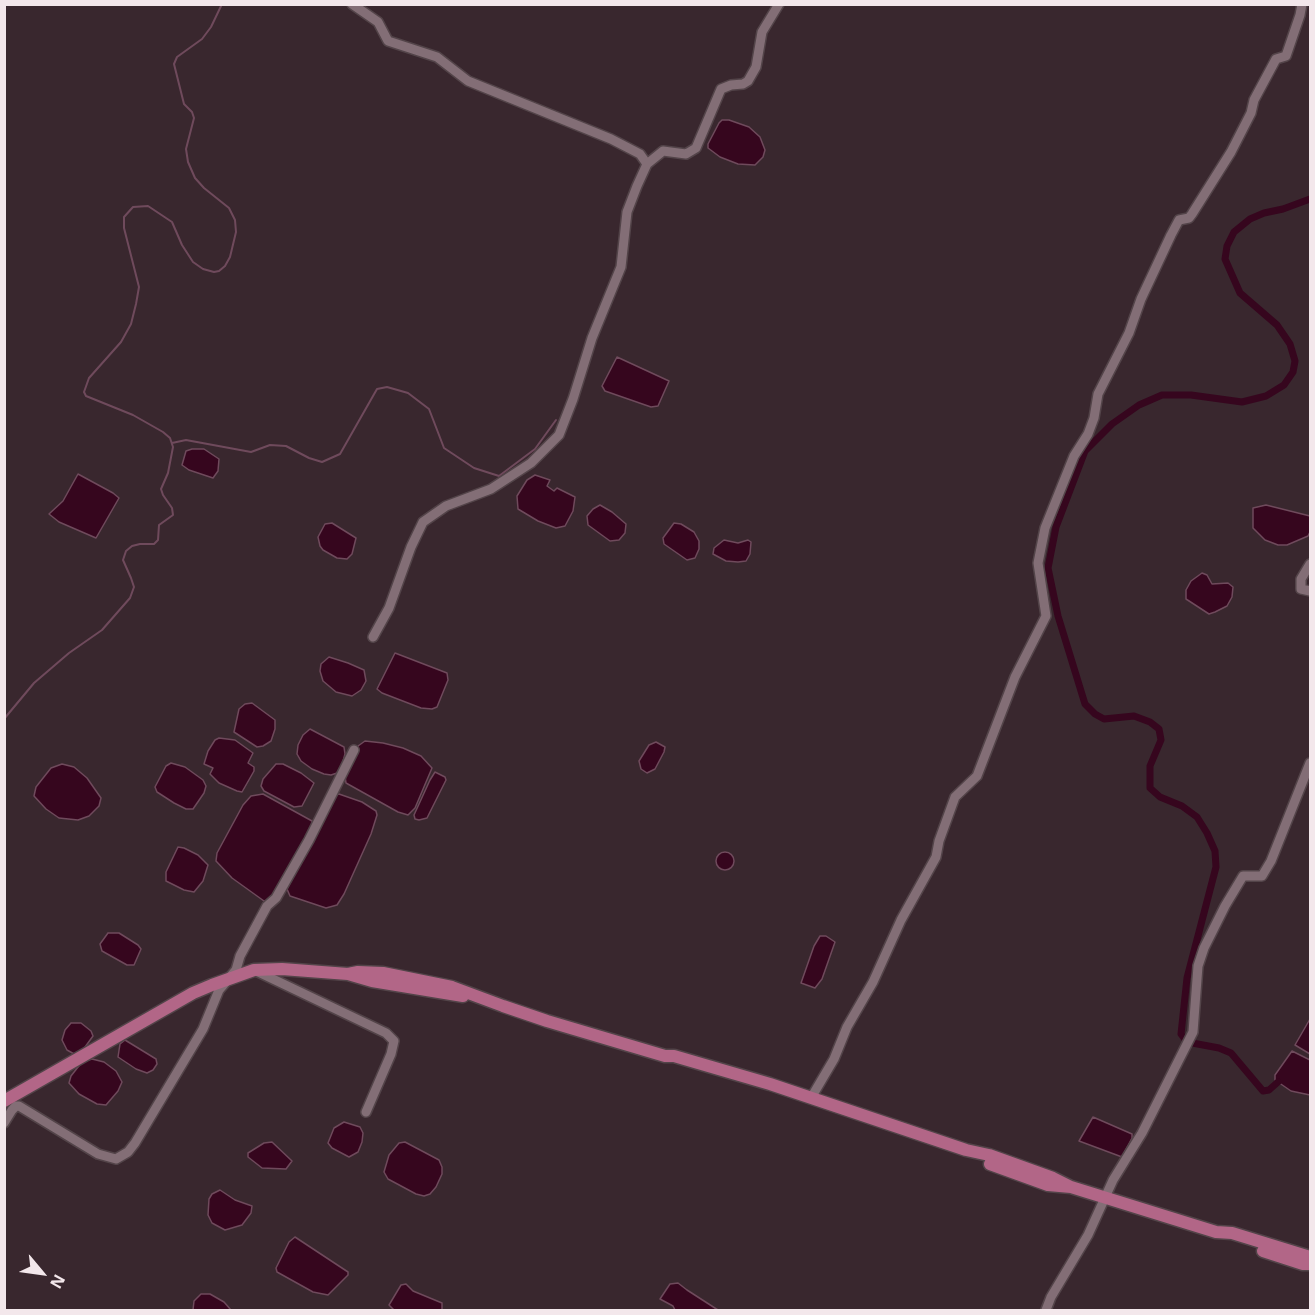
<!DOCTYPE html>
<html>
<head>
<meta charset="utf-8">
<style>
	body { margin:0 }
	#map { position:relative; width:1315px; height:1315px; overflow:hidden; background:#39272e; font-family:"Noto Sans",sans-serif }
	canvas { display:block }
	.frame { position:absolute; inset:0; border:6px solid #f3e7eb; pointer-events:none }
	.north { position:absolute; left:12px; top:1243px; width:60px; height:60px; -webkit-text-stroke:4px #39272e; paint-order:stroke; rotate:119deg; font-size:16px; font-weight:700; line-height:24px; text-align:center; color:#f3e7eb }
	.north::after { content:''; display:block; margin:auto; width:21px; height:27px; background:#f3e7eb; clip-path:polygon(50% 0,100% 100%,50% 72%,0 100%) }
</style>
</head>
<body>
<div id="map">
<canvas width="1315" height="1315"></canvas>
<div class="frame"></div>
<div class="north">N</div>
</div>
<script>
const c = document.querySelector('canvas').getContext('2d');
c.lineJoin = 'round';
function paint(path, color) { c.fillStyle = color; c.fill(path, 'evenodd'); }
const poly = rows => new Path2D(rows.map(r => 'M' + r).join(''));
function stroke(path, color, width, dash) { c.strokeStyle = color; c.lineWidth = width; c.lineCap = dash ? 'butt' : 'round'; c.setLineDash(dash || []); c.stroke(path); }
const water = poly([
	[722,120,729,120,749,127,760,137,765,150,763,157,755,165,738,164,720,157,708,148,708,144,719,123,722,120],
	[617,357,669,381,658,406,651,407,605,391,602,386,617,357],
	[192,449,204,449,219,459,218,471,213,478,189,470,182,465,186,451,192,449],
	[78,474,113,493,119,498,96,538,59,522,49,514,63,501,78,474],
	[535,475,550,480,547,486,554,491,557,488,575,497,573,511,565,526,556,528,538,521,518,509,517,496,527,480,535,475],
	[600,505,612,512,626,524,625,533,619,540,610,541,588,525,587,516,593,509,600,505],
	[1266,505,1310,516,1310,532,1308,536,1287,545,1278,545,1265,540,1253,528,1253,508,1266,505],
	[332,523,356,538,352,554,347,559,337,558,323,550,320,546,318,537,325,524,332,523],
	[674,523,681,524,694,532,699,541,699,549,695,558,687,560,664,544,663,538,674,523],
	[724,540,738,543,748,540,751,542,750,554,746,561,738,562,726,561,713,554,714,548,724,540],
	[1202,573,1207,575,1212,584,1228,583,1233,587,1232,597,1227,606,1215,612,1209,614,1186,599,1186,590,1191,581,1202,573],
	[395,653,447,673,448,680,437,707,432,709,421,708,382,693,377,689,395,653],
	[329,657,348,663,364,670,366,681,361,690,352,696,336,692,323,681,320,671,321,664,329,657],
	[252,703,275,720,275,729,271,741,263,746,257,747,234,732,239,709,245,704,252,703],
	[310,729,344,747,345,754,342,765,337,773,331,775,324,774,312,769,301,761,297,754,298,745,303,735,310,729],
	[219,738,235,740,253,753,248,763,254,767,254,771,242,792,237,791,219,783,210,774,213,768,204,764,208,751,215,740,219,738],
	[365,741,383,743,403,748,421,756,432,768,415,808,408,815,398,812,346,783,345,776,358,746,365,741],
	[656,742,665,747,664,752,655,769,647,773,641,769,639,761,649,745,656,742],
	[171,763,185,767,203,780,206,786,204,793,193,809,186,809,174,803,157,792,155,787,166,766,171,763],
	[62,764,74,767,87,778,101,798,99,806,89,816,78,820,59,818,46,809,34,796,36,787,51,768,62,764],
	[276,764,283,764,301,773,314,783,302,806,294,807,264,791,261,786,263,779,276,764],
	[435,772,445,777,446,780,427,818,419,820,415,819,414,815,430,780,435,772],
	[263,794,312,821,313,829,269,901,264,901,232,878,216,861,217,853,243,805,251,796,263,794],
	[339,794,362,802,376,811,377,815,371,834,344,894,337,905,326,908,290,896,287,889,335,795,339,794],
	[178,847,184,848,198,855,208,865,203,881,194,892,184,890,166,881,166,872,178,847],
	'716 861a9 9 0 1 1 18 0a9 9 0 1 1-18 0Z',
	[108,933,119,933,138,945,141,949,134,965,127,965,102,951,100,944,108,933],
	[820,936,826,936,835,942,822,979,815,988,801,983,814,946,820,936],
	[1310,1019,1310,1054,1295,1045,1310,1019],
	[71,1023,81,1023,91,1031,93,1036,80,1054,76,1055,67,1050,62,1040,65,1030,71,1023],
	[125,1040,156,1059,157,1064,153,1070,147,1073,136,1069,118,1057,120,1044,125,1040],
	[1292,1051,1310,1060,1310,1095,1291,1091,1275,1080,1275,1075,1292,1051],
	[92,1059,104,1062,116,1071,122,1082,118,1091,106,1105,97,1104,79,1094,69,1083,71,1076,82,1062,92,1059],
	[1093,1117,1132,1134,1132,1138,1122,1157,1079,1141,1093,1117],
	[344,1122,360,1127,363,1133,362,1142,358,1152,349,1157,332,1148,328,1143,334,1128,344,1122],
	[272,1142,292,1161,286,1169,262,1168,248,1157,248,1153,264,1143,272,1142],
	[405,1142,439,1160,442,1167,442,1174,436,1187,430,1194,424,1196,416,1194,388,1179,384,1172,389,1155,399,1143,405,1142],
	[220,1190,235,1200,252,1206,251,1213,242,1225,225,1230,212,1223,208,1215,209,1199,212,1194,220,1190],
	[295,1237,348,1272,348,1275,328,1295,313,1292,277,1272,276,1268,289,1242,295,1237],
	[678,1283,687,1290,718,1310,675,1310,673,1306,660,1299,670,1284,678,1283],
	[406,1284,413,1291,442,1303,442,1310,394,1310,389,1305,401,1285,406,1284],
	[201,1294,210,1294,224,1302,231,1310,193,1310,194,1301,201,1294]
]);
paint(water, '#36061e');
stroke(water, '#6f4a5c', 1.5);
stroke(poly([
	[172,443,186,440,251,452,270,445,286,446,309,458,322,462,340,454,377,389,387,387,408,393,429,409,444,448,474,468,499,476,535,449,556,420],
	[4,719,34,683,69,653,102,630,130,598,134,587,131,578,123,560,126,551,132,546,140,544,154,544,158,540,159,525,173,515,172,508,163,495,161,489,168,473,173,447,170,438,163,432,133,415,86,396,84,392,89,378,121,342,131,324,136,304,139,287,124,228,124,217,133,207,148,206,172,222,182,245,193,262,203,269,214,272,219,271,225,266,230,257,236,232,235,220,229,208,204,188,195,178,188,162,186,149,194,118,192,112,184,104,174,64,177,57,202,39,211,27,222,4]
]), '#6f4a5c', 2);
stroke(poly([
	[1278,1082,1269,1090,1263,1091,1231,1053,1219,1048,1187,1042,1181,1034,1187,978,1216,867,1215,851,1207,833,1197,817,1182,806,1160,797,1150,788,1150,766,1161,740,1159,729,1150,722,1134,716,1104,719,1095,714,1085,704,1058,616,1048,568,1056,527,1085,451,1112,424,1139,405,1162,395,1191,395,1242,402,1266,396,1284,385,1293,372,1295,361,1290,344,1277,325,1240,293,1225,259,1227,246,1234,232,1250,219,1264,213,1283,209,1310,199]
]), '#36061e', 7);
const minor = poly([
	[352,4,378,22,388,41,437,57,468,81,611,139,640,154,647,164,637,186,627,212,621,267,592,338,573,399,559,435,531,463,491,489,446,506,423,522,411,547,389,608,373,637],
	[647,164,663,151,686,154,696,148,721,89,731,85,743,84,748,81,756,67,762,32,779,4],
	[1310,564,1301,579,1301,589,1310,591],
	[254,970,386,1033,394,1041,391,1054,366,1112],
	[811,1098,834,1059,847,1027,873,982,901,920,936,857,939,841,955,797,977,776,1015,677,1046,616,1038,563,1045,528,1074,456,1088,434,1094,418,1098,394,1129,333,1141,299,1171,235,1179,220,1189,218,1192,214,1231,152,1251,113,1254,100,1276,59,1286,56,1300,15,1302,4],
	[4,1123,12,1110,16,1106,19,1106,98,1154,116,1159,128,1152,135,1143,203,1029,219,990,236,970,240,956,267,906,276,898,309,840,354,750],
	[1046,1310,1051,1297,1088,1235,1113,1180,1142,1133,1193,1032,1198,966,1204,948,1225,906,1243,876,1262,876,1271,861,1310,763]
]);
const major = poly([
	[348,974,358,972,383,973,452,987,503,1006,547,1021,665,1056,674,1056,770,1084,966,1150,989,1155,1053,1178,1071,1187],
	[4,1101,193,993,212,985,254,970,282,969,348,974,372,981,463,996],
	[990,1164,1048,1185,1071,1187,1216,1232,1232,1233,1310,1257],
	[1263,1251,1303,1264,1310,1264]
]);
stroke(minor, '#534449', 12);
stroke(major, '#534449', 15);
stroke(minor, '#836e76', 9);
stroke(major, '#b26687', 12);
</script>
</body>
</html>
